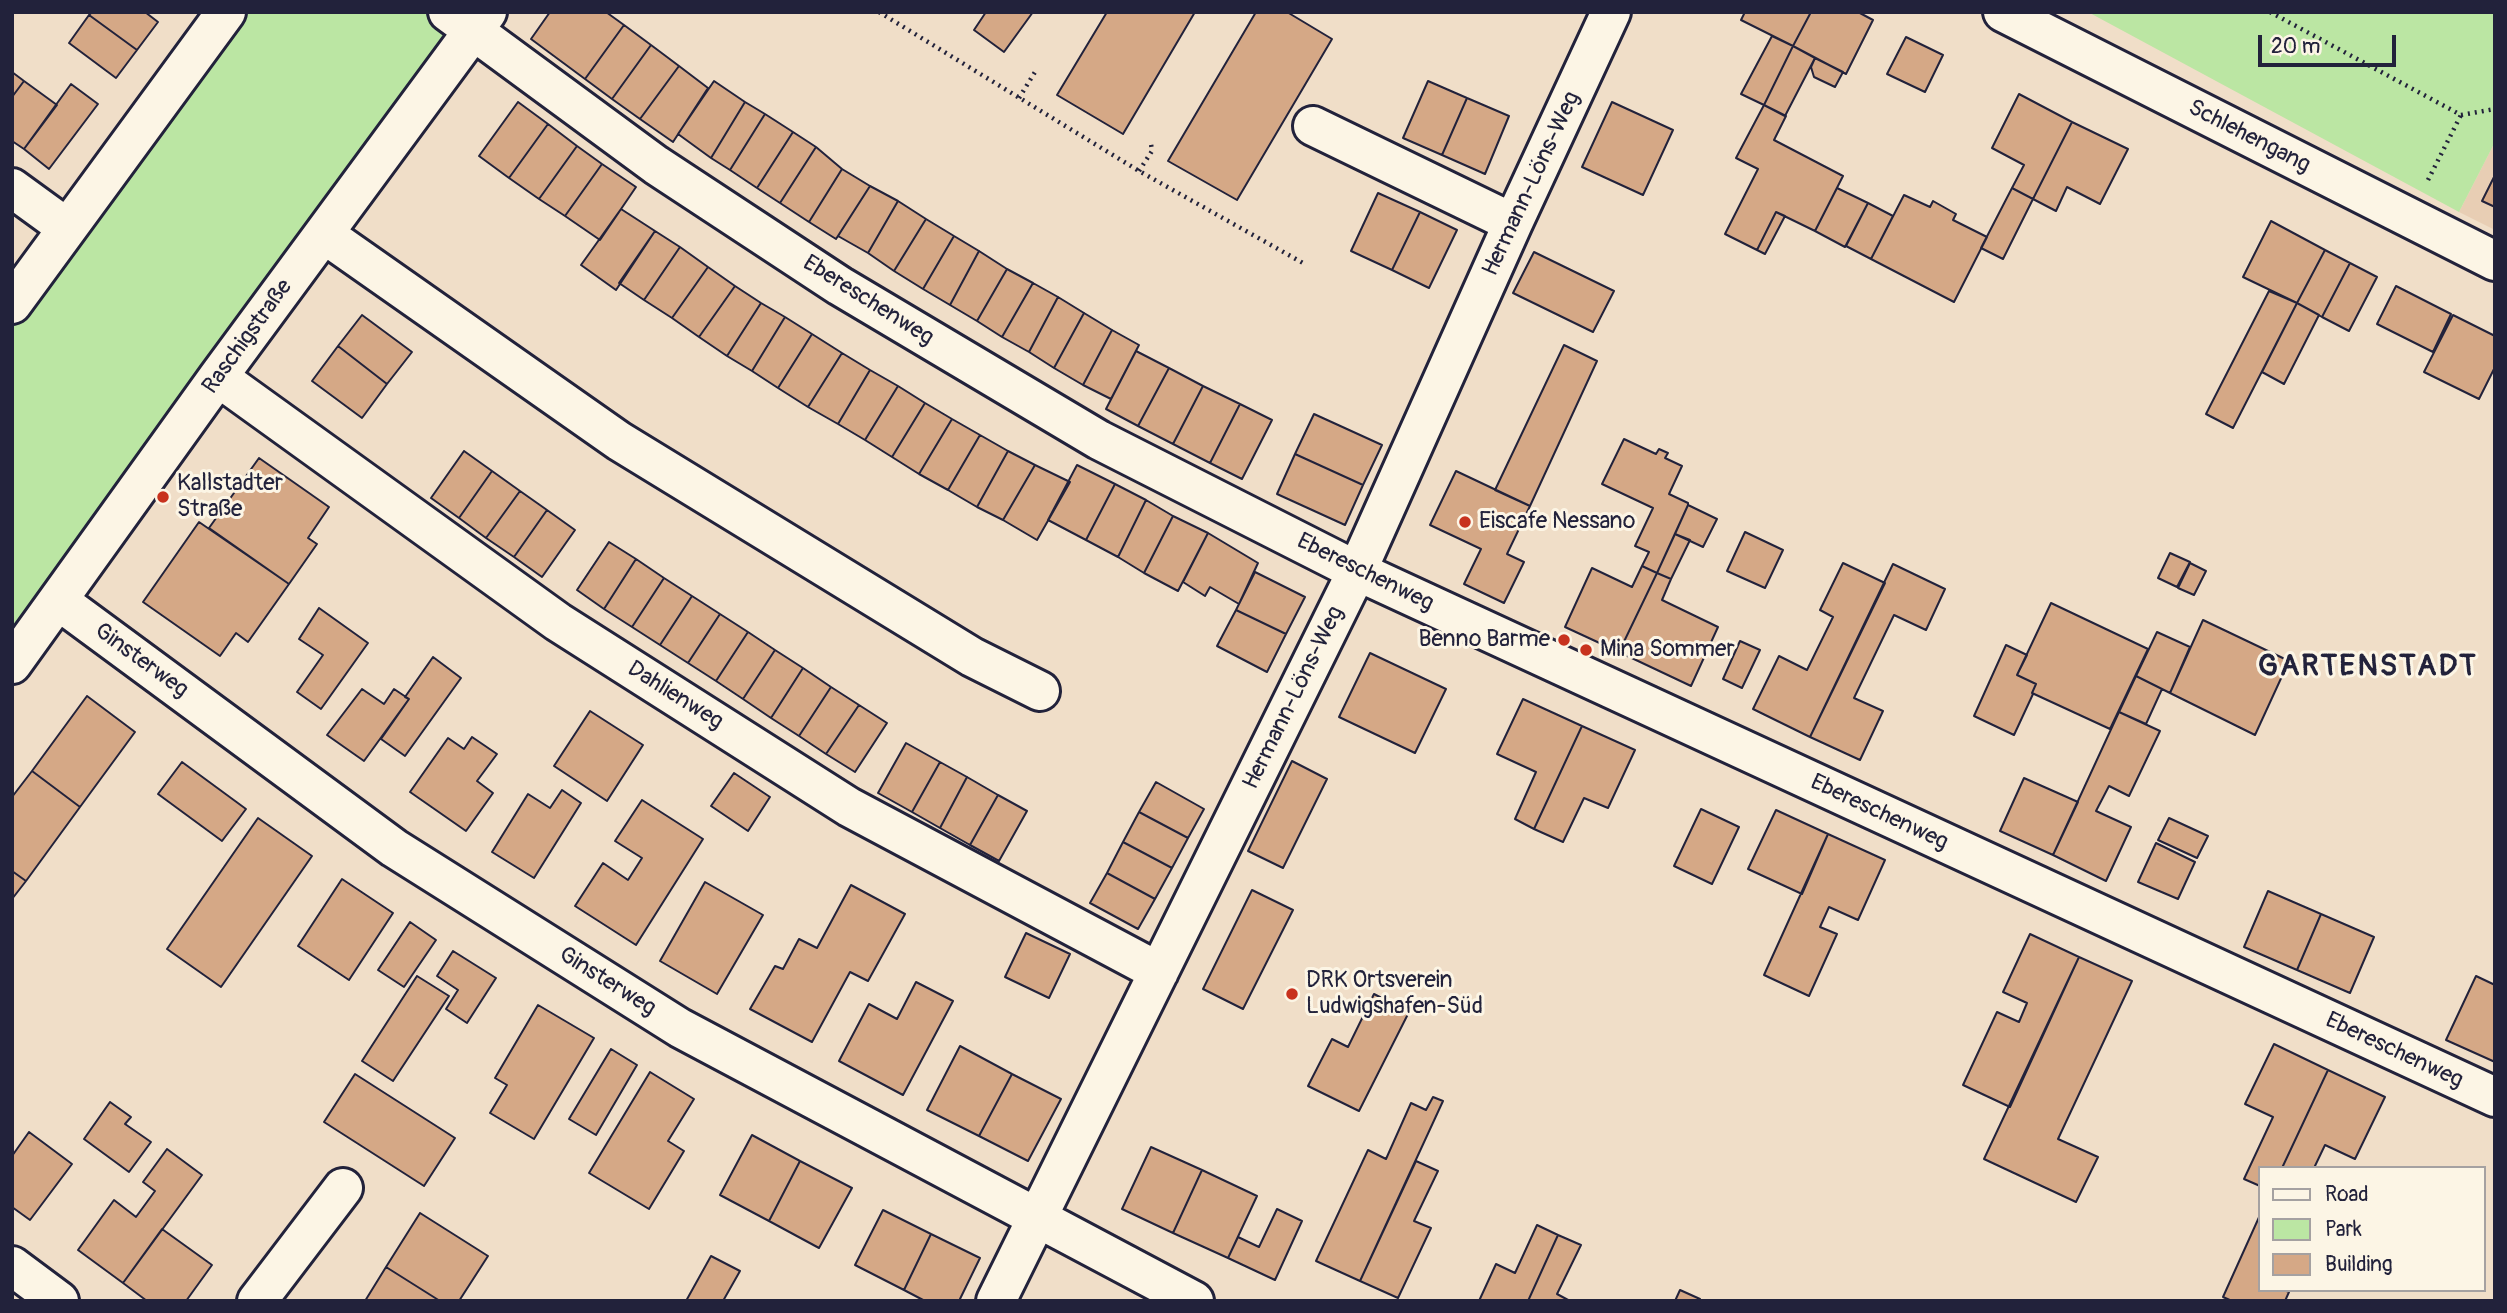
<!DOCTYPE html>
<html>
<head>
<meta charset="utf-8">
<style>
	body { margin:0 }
	#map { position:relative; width:2507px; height:1313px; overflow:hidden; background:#f0dec8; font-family:Pangolin,sans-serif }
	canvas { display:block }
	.frame { position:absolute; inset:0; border:14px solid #22223b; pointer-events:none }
	.legend { position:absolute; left:2258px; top:1166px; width:228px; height:126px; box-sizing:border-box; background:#fcf5e5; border:2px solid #a5a1a1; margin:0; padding:9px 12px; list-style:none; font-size:21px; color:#22223b }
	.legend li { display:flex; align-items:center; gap:14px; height:35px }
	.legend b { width:35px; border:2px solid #a5a1a1 }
	.scale { position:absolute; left:2258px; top:35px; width:138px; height:32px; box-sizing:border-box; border:4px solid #22223b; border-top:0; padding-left:9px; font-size:21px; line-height:24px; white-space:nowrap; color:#22223b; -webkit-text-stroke:5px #fcf5e5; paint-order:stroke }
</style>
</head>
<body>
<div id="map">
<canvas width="2507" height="1313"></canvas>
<div class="frame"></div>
<ul class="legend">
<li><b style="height:9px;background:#fcf5e5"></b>Road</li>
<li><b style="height:19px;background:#bbe6a3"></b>Park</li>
<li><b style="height:19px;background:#d5a886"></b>Building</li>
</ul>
<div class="scale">20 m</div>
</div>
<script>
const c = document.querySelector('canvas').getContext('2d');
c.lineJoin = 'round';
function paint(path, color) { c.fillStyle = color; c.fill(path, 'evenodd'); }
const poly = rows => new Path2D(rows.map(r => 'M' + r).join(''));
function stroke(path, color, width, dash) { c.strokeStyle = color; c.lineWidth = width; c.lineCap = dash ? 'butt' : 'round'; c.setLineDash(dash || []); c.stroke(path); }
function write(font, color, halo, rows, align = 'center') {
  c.font = font + ' Pangolin,sans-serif'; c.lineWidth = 6; c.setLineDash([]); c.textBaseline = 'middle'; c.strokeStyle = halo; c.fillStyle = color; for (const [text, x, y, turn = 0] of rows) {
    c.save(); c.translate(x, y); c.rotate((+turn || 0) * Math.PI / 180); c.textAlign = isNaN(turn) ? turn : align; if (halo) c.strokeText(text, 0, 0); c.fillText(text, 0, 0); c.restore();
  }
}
paint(poly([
	[2495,142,2495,230,2459,212]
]), '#e8ceb4');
paint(poly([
	[226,12,487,12,12,664,12,304],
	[2088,12,2495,12,2495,142,2459,212]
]), '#bbe6a3');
const building = poly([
	[92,12,145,12,158,22,137,50,89,15,92,12],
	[550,12,606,12,624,25,585,79,531,39,550,12],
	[986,12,1033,12,1004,52,974,30,986,12],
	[1107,12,1195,12,1123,134,1057,95,1107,12],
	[1256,12,1287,12,1332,39,1237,200,1168,161,1256,12],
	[1745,12,1811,12,1793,46,1741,20,1745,12],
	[1811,12,1858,12,1873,20,1846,74,1793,46,1811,12],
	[89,15,137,50,116,78,69,43,89,15],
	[624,25,651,45,612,99,585,79,624,25],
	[1772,36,1793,46,1764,105,1741,94,1772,36],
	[1906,37,1943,55,1925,92,1887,74,1906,37],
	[651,45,679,66,640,119,612,99,651,45],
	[1793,46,1815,58,1785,116,1764,105,1793,46],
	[1815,58,1843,72,1835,87,1814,77,1811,67,1815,58],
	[679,66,708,88,673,142,640,119,679,66],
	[12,72,24,81,12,97,12,72],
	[24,81,57,105,24,149,12,141,12,97,24,81],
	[714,81,745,102,711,158,678,134,714,81],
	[1428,81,1467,98,1442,155,1403,138,1428,81],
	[71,84,98,104,49,169,24,149,71,84],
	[2019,94,2072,122,2033,199,2012,188,2024,165,1992,148,2019,94],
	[1467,98,1509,116,1485,174,1442,155,1467,98],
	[518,102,548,124,509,178,479,156,518,102],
	[745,102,765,114,730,170,711,158,745,102],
	[1612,102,1673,130,1643,195,1582,167,1612,102],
	[1764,105,1786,116,1774,140,1843,176,1815,231,1776,212,1757,250,1725,234,1758,169,1736,158,1764,105],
	[765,114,793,132,757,188,730,170,765,114],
	[2072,122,2128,149,2100,204,2067,187,2056,211,2033,199,2072,122],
	[548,124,577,146,539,199,509,178,548,124],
	[793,132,816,147,780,203,757,188,793,132],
	[577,146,602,164,565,216,539,199,577,146],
	[816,147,842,169,809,222,780,203,816,147],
	[602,164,636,187,600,240,565,216,602,164],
	[842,169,870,186,836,239,809,222,842,169],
	[2495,175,2495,207,2482,201,2495,175],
	[870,186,898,201,868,253,838,236,870,186],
	[1837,188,1868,203,1845,247,1815,231,1837,188],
	[2012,188,2033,199,2003,259,1981,248,2012,188],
	[1378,193,1420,212,1392,270,1351,251,1378,193],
	[1904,195,1930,207,1933,201,1956,214,1953,220,1987,237,1954,302,1871,259,1904,195],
	[898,201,926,219,894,271,868,253,898,201],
	[1868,203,1893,216,1871,259,1846,246,1868,203],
	[621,209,655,231,616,290,581,265,621,209],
	[1420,212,1457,230,1429,288,1392,270,1420,212],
	[1776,212,1785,216,1765,254,1757,250,1776,212],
	[926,219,954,236,923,289,894,271,926,219],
	[2271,221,2325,250,2297,303,2243,277,2271,221],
	[655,231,680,247,644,300,619,283,655,231],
	[954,236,979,251,950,305,923,289,954,236],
	[680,247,708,267,672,318,644,300,680,247],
	[2325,250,2350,263,2322,317,2297,303,2325,250],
	[979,251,1007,269,977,321,950,305,979,251],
	[1534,252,1614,291,1593,332,1513,293,1534,252],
	[2350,263,2377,277,2349,331,2322,317,2350,263],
	[708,267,735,286,699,337,672,318,708,267],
	[1007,269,1033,283,1002,337,977,321,1007,269],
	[1033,283,1058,297,1029,352,1002,337,1033,283],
	[735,286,761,303,727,356,699,337,735,286],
	[2396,286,2451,314,2433,352,2377,324,2396,286],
	[2269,291,2297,303,2233,428,2206,414,2269,291],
	[1058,297,1084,313,1054,368,1029,352,1058,297],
	[761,303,785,317,752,371,727,356,761,303],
	[2297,303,2319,315,2284,384,2262,372,2297,303],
	[1084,313,1112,330,1083,385,1054,368,1084,313],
	[362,315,412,352,387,384,338,346,362,315],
	[2453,315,2495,336,2495,367,2479,399,2424,372,2453,315],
	[785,317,812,334,778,388,752,371,785,317],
	[1112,330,1139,345,1111,399,1083,385,1112,330],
	[812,334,842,353,808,407,778,388,812,334],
	[1564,345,1597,361,1530,506,1495,490,1564,345],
	[338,346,387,384,362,418,312,381,338,346],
	[1136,351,1169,368,1138,426,1106,409,1136,351],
	[842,353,870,370,838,424,808,407,842,353],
	[1169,368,1203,386,1173,444,1138,426,1169,368],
	[870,370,898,386,865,440,838,424,870,370],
	[898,386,925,403,892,457,865,440,898,386],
	[1203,386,1240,404,1210,463,1173,444,1203,386],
	[925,403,952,419,919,474,892,457,925,403],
	[1240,404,1272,420,1242,479,1210,463,1240,404],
	[1314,414,1382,445,1363,485,1295,454,1314,414],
	[952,419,980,435,948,490,919,474,952,419],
	[980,435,1008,451,977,507,948,490,980,435],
	[1624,439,1656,454,1659,449,1668,453,1665,458,1682,466,1669,494,1688,503,1688,505,1657,573,1642,566,1649,552,1635,546,1653,508,1602,484,1624,439],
	[464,451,492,471,459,518,431,498,464,451],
	[1008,451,1035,465,1003,520,977,507,1008,451],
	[1295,454,1363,485,1345,525,1277,494,1295,454],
	[259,458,329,507,308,538,317,544,289,584,209,528,259,458],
	[1035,465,1070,482,1037,540,1003,520,1035,465],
	[1077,465,1115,484,1086,540,1048,520,1077,465],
	[492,471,520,491,486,538,459,518,492,471],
	[1456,471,1530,506,1507,554,1524,562,1504,603,1464,584,1481,549,1430,525,1456,471],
	[1115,484,1146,500,1118,557,1086,540,1115,484],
	[520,491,547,510,514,557,486,538,520,491],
	[1146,500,1173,516,1144,573,1118,557,1146,500],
	[1688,505,1717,519,1703,547,1675,534,1688,505],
	[547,510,575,530,542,577,514,557,547,510],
	[1173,516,1208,533,1178,591,1144,573,1173,516],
	[199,522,289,584,248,642,236,633,220,656,143,602,199,522],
	[1745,532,1783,550,1765,588,1727,571,1745,532],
	[1208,533,1258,563,1239,604,1210,587,1205,596,1183,582,1208,533],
	[1675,534,1690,540,1671,579,1657,573,1675,534],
	[609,542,636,559,604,609,577,590,609,542],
	[2170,553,2190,562,2177,587,2158,578,2170,553],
	[636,559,664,578,632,627,604,609,636,559],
	[1843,563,1885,583,1810,737,1753,709,1779,656,1807,670,1833,617,1820,610,1843,563],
	[2190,563,2206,571,2194,595,2178,588,2190,563],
	[1893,564,1945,589,1926,630,1894,615,1854,698,1883,711,1860,760,1810,737,1893,564],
	[1642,566,1657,573,1619,652,1565,627,1592,568,1632,587,1642,566],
	[1255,572,1305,597,1286,634,1236,610,1255,572],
	[1657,573,1671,579,1662,600,1718,627,1691,686,1619,652,1657,573],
	[664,578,692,596,660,645,632,627,664,578],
	[692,596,720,614,688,663,660,645,692,596],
	[2051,603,2148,649,2110,729,2032,693,2036,684,2017,675,2051,603],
	[319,608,368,643,321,709,297,692,323,655,299,639,319,608],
	[1236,610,1286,634,1267,672,1217,646,1236,610],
	[720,614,748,632,716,681,688,663,720,614],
	[2203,620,2289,661,2255,735,2170,693,2203,620],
	[748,632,775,650,743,699,716,681,748,632],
	[2157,632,2190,647,2170,693,2136,676,2157,632],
	[1740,641,1760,650,1742,688,1723,679,1740,641],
	[2006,645,2027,655,2017,675,2036,684,2032,693,2033,694,2014,735,1974,716,2006,645],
	[775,650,803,668,771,718,743,699,775,650],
	[1370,653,1446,689,1415,753,1339,717,1370,653],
	[433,657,461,678,405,756,381,739,409,699,405,697,433,657],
	[803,668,831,687,799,736,771,718,803,668],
	[2136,676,2162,689,2146,724,2119,712,2136,676],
	[831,687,859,705,826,754,799,736,831,687],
	[362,689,384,704,394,689,409,699,364,761,327,735,362,689],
	[87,696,135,732,80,807,32,771,87,696],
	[1523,699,1582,726,1534,829,1515,819,1536,772,1497,754,1523,699],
	[859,705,887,723,855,772,826,754,859,705],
	[590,711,643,745,607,801,554,766,590,711],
	[2119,712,2160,731,2129,796,2109,786,2096,811,2131,827,2106,881,2053,855,2119,712],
	[1582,726,1635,750,1608,808,1584,798,1563,842,1534,829,1582,726],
	[472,737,497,754,477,781,493,793,466,831,410,792,448,738,464,749,472,737],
	[906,743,940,762,912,812,878,793,906,743],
	[1292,761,1327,779,1283,868,1248,851,1292,761],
	[182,762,246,809,222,841,158,794,182,762],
	[940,762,967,777,940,828,912,812,940,762],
	[32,771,80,807,26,881,12,871,12,797,32,771],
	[734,773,770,797,748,831,711,806,734,773],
	[967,777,998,795,970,845,940,828,967,777],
	[2024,778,2078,802,2053,855,2000,831,2024,778],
	[1156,782,1204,809,1188,838,1139,812,1156,782],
	[562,790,581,803,534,878,492,852,528,794,550,808,562,790],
	[998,795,1027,811,999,861,970,845,998,795],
	[642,800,703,839,636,945,575,906,603,863,628,880,642,858,615,841,642,800],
	[1701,809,1739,827,1712,884,1674,866,1701,809],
	[1776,810,1828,834,1802,894,1748,869,1776,810],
	[1139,812,1188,838,1172,868,1123,842,1139,812],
	[258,818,312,856,221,987,167,949,258,818],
	[2169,818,2208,836,2197,858,2158,840,2169,818],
	[1828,834,1885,860,1858,920,1829,907,1820,927,1837,934,1809,996,1764,975,1828,834],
	[1123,842,1172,868,1155,899,1107,873,1123,842],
	[2156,843,2195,862,2178,899,2138,882,2156,843],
	[12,871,26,881,12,899,12,871],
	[1107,873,1155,899,1138,929,1090,903,1107,873],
	[342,879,393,913,349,980,298,946,342,879],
	[705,882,763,915,717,994,660,961,705,882],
	[851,885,905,914,868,981,850,972,812,1042,750,1009,775,966,783,969,799,939,817,948,851,885],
	[1252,890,1293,910,1243,1009,1203,989,1252,890],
	[2268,891,2321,914,2297,970,2244,947,2268,891],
	[2321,914,2374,937,2350,993,2297,970,2321,914],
	[410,922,436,940,404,987,378,970,410,922],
	[1026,933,1070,954,1049,998,1005,977,1026,933],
	[2030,934,2079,957,2010,1107,1963,1085,1997,1012,2019,1022,2027,1003,2003,992,2030,934],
	[453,951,496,978,467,1023,446,1009,458,990,437,976,453,951],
	[2079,957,2132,981,2058,1139,2098,1157,2076,1202,1984,1159,2079,957],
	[417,976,449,996,393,1081,362,1061,417,976],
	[2476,976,2495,985,2495,1062,2446,1040,2476,976],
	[916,982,953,1001,903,1095,839,1061,869,1004,897,1019,916,982],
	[1374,994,1409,1012,1359,1111,1308,1086,1332,1039,1348,1047,1374,994],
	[538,1005,594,1038,534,1139,490,1113,507,1085,495,1078,538,1005],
	[2274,1044,2328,1070,2282,1168,2260,1168,2260,1186,2244,1179,2273,1117,2245,1104,2274,1044],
	[960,1046,1012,1074,979,1136,927,1110,960,1046],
	[611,1049,637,1065,596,1135,569,1119,611,1049],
	[2328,1070,2385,1097,2355,1159,2325,1145,2314,1168,2282,1168,2328,1070],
	[650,1072,694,1099,668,1141,684,1151,649,1209,589,1173,650,1072],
	[355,1074,455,1138,424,1186,324,1122,355,1074],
	[1012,1074,1061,1099,1028,1161,979,1136,1012,1074],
	[1433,1097,1443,1101,1360,1281,1316,1261,1368,1150,1386,1159,1411,1103,1426,1110,1433,1097],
	[110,1102,131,1117,125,1124,151,1142,129,1172,84,1139,110,1102],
	[29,1132,72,1164,30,1220,12,1207,12,1156,29,1132],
	[752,1135,800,1161,769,1221,720,1195,752,1135],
	[1151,1147,1202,1170,1173,1233,1122,1209,1151,1147],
	[167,1149,202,1175,123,1283,78,1250,114,1200,136,1217,155,1191,143,1182,167,1149],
	[800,1161,852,1188,819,1248,769,1221,800,1161],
	[1416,1161,1438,1171,1414,1221,1431,1228,1398,1298,1360,1281,1416,1161],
	[1202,1170,1257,1196,1228,1258,1173,1233,1202,1170],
	[1277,1209,1302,1221,1275,1280,1228,1258,1238,1237,1259,1247,1277,1209],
	[883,1210,931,1234,904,1290,855,1265,883,1210],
	[420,1213,488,1256,459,1301,440,1301,386,1267,420,1213],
	[2260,1215,2260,1290,2284,1290,2289,1292,2285,1301,2232,1301,2223,1297,2260,1215],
	[1537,1225,1558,1235,1528,1301,1479,1301,1496,1264,1515,1273,1537,1225],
	[162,1229,212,1265,186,1301,147,1301,123,1283,162,1229],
	[931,1234,980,1258,959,1301,925,1301,904,1290,931,1234],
	[1558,1235,1581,1245,1557,1294,1570,1301,1528,1301,1558,1235],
	[711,1256,740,1271,723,1301,686,1301,711,1256],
	[386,1267,440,1301,365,1301,386,1267],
	[1680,1290,1700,1299,1699,1301,1675,1301,1680,1290]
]);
paint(building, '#d5a886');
stroke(building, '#22223b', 2);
const minor = poly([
	[448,12,656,165,840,286,1099,440,1357,571,2495,1097],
	[2003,12,2495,261],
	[1313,126,1513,223],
	[12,188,67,228],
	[324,234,619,441,972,657,1040,691],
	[12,304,226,12],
	[218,377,558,622,849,807,1159,972],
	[59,601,394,848,680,1028,1194,1301],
	[12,664,218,377,487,12],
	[12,1266,59,1301],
	[257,1301,343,1188],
	[996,1301,1357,571,1513,223,1611,12]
]);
stroke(minor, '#22223b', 44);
stroke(poly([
	[879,12,1139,171,1303,263],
	[2270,12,2461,115,2495,109],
	[1019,98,1035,72],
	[1139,171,1152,151,1151,144],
	[2428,180,2461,115]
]), '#22223b', 4.5, [2, 5]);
stroke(minor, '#fcf5e5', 38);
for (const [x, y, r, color] of [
	[163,497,7,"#c8321e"],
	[1465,522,7,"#c8321e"],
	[1564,640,7,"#c8321e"],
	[1586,650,7,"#c8321e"],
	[1292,994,7,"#c8321e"]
]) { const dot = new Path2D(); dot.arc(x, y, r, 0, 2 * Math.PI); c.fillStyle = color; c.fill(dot); stroke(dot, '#fcf5e5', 2.5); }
write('23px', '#22223b', '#fcf5e5', [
	["Schlehengang",2249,137,27],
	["Hermann-Löns-Weg",1532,184,-65],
	["Ebereschenweg",868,301,32],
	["Raschigstraße",248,337,-54],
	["Ebereschenweg",1365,573,26],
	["Ginsterweg",141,661,36],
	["Dahlienweg",675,696,32],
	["Hermann-Löns-Weg",1294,698,-64],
	["Ebereschenweg",1879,813,25],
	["Ginsterweg",607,982,32],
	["Ebereschenweg",2394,1051,25]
]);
write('23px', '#22223b', '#fcf5e5', [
	["Kallstadter",177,484],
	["Straße",177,510],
	["Eiscafe Nessano",1479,522],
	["Benno Barme",1550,640,"right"],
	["Mina Sommer",1600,650],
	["DRK Ortsverein",1306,981],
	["Ludwigshafen-Süd",1306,1007]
], 'left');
c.letterSpacing = '2px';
write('bold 30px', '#22223b', '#fcf5e5', [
	["GARTENSTADT",2368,667]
]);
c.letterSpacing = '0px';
</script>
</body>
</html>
